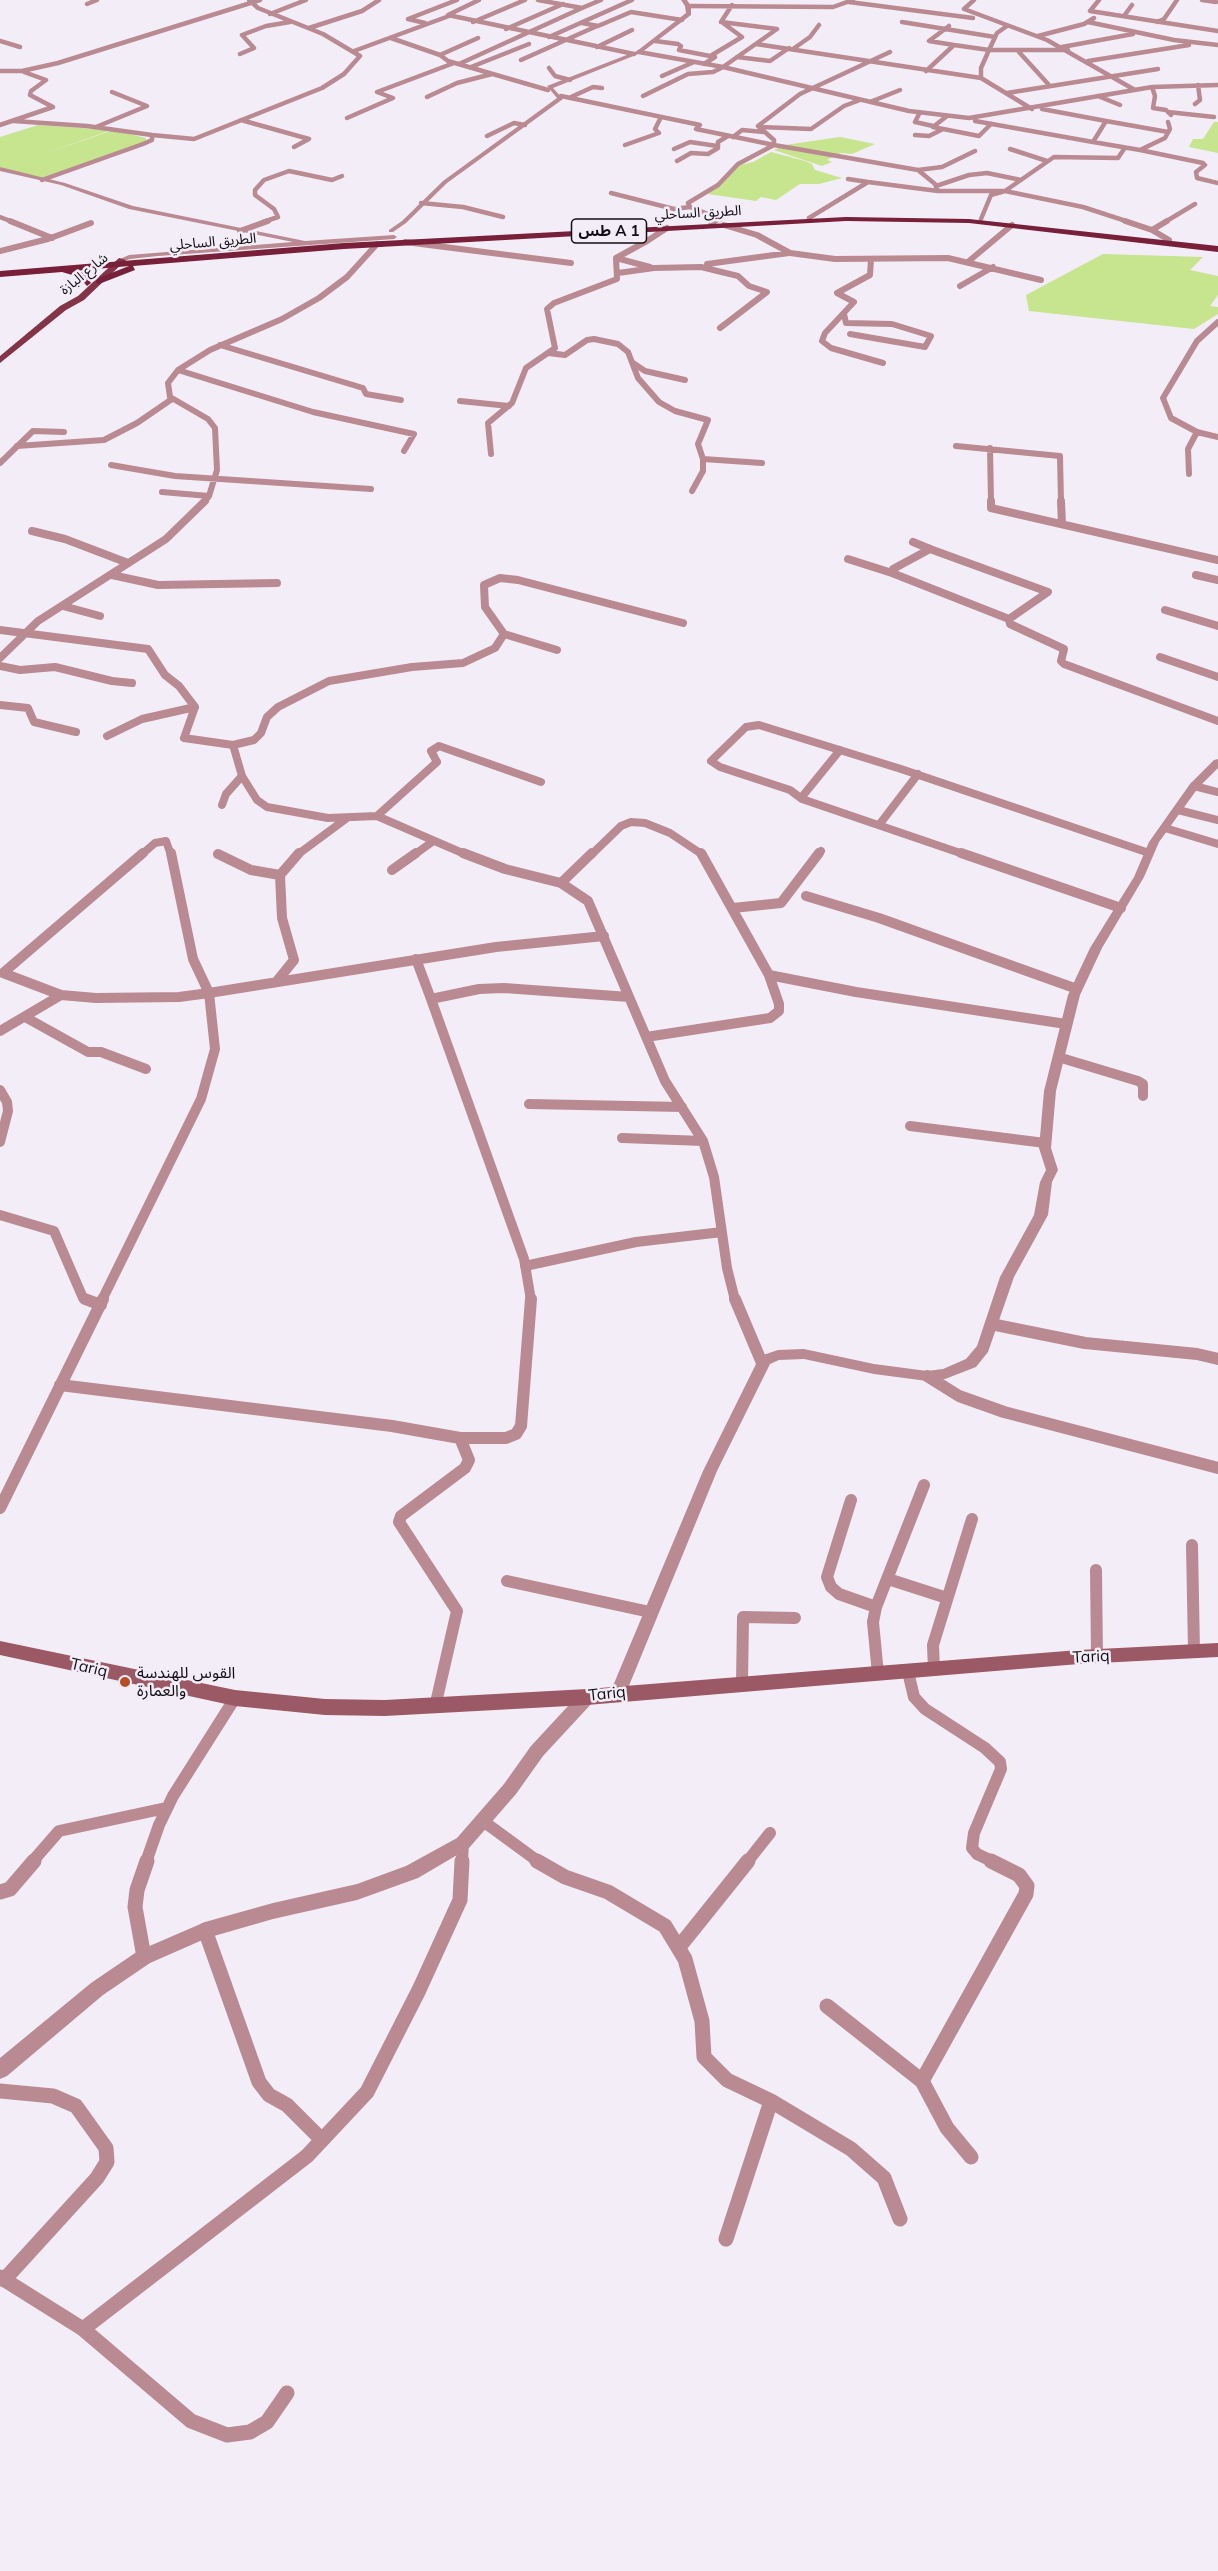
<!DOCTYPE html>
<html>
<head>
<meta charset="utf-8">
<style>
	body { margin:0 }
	canvas { display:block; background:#f3edf7 }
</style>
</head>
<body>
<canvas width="1218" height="2571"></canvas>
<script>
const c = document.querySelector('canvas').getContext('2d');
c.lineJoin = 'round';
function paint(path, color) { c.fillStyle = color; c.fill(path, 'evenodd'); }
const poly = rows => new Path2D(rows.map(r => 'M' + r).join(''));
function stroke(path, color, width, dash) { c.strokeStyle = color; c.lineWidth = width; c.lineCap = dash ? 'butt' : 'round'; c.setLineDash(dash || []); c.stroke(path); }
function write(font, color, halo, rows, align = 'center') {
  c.font = font + ' Mulish,"Noto Sans Arabic",sans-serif'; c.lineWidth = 5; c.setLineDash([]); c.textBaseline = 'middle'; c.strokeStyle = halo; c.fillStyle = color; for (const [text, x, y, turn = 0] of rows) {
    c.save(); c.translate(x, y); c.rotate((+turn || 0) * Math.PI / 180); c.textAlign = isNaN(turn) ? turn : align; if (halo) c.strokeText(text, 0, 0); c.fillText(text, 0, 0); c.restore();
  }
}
paint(poly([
	[1214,122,1218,122,1218,153,1189,147,1193,139,1203,139],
	[38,125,111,130,36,157,113,130,146,138,145,142,41,179,0,167,0,137],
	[840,137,875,144,852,154,841,153,827,160,832,162,822,166,774,150,785,145],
	[771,152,805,161,812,164,815,170,842,178,819,184,800,184,776,200,761,197,756,201,708,194,740,165,753,162],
	[1103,254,1203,257,1190,270,1218,276,1218,295,1210,306,1218,307,1218,314,1194,329,1029,311,1026,295]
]), '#c7e48e');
stroke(poly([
	[479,0,448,15,634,54],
	[974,0,964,9,1047,40,1135,90],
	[1099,0,1090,11,1218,31],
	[1202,0,1216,2],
	[849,2,973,18],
	[87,4,97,0],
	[688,6,833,7,853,0],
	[582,8,601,0],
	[270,14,306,0],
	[1124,16,1132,5],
	[473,22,525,0],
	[902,22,995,37],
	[1088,22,1174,40,1218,45],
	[1157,22,1164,19,1177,0],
	[425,23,408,19,457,0],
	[582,23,598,26,631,12,682,20],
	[949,26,929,41,954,45],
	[309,28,362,11,379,0],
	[506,29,563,4],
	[1038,36,1084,24,1094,18],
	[549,37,632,0],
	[391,38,440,55,448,61,548,90],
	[0,41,20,47],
	[655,41,678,44,681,46,679,50,715,57,704,64],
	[756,44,981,78,981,68,989,50,1068,50],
	[597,47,632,30],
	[1062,47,1133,34],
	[793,49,810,37,819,25],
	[354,51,449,16],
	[639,52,723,67,909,111,969,118,1152,87,1218,85],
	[890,52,800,94,758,126,774,140,774,145,918,170],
	[1019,52,1049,85],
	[240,54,254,48,242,35,266,26,290,22],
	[440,55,478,38],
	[712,55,742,37,723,23],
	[737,57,770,61,789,48],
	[521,60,597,26],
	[1088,61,1189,45],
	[459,64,582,8,538,0],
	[471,67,529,44],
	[549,68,555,76,570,80],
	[0,71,22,71,58,63,260,0],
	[926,71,954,45,989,50,997,33,1007,26],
	[662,76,694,62],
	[981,78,1032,109],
	[1152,87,1155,96,1153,108,1166,110,1171,115],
	[1007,93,1158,69],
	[561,96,700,125,696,129,774,145,738,164,718,185,688,203,690,207,721,219,711,222],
	[643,96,688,74,713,72,723,67,777,29,721,22,732,5],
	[1098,96,1120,105],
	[427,97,457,83,492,74],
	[571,97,593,87,602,88],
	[870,102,900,90],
	[1195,104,1200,100,1198,85],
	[920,112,915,122,933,126],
	[1168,112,1214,117],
	[947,116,933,127,979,136,991,124],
	[347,118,393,98,377,92,454,63],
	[241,120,309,139,294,147],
	[14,121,87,126,152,135],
	[975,121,1093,142,1106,121,1042,109],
	[1106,121,1168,132],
	[0,125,53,107,30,95,31,91,46,80,24,72],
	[96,127,147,106,112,92],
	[760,127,811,129,844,106,860,100],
	[915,135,929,136,943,129],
	[487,136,514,123,525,125],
	[733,137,742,130,764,132],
	[1093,142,1140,150,1165,138,1170,129,1168,122],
	[625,145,659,133,655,129,661,117],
	[674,149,690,142,717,146],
	[1010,149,1047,161],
	[1124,149,1118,158,1054,157,1005,191,1083,207,1129,222],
	[1140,150,1203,163,1205,165,1196,172,1197,178,1218,183],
	[677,161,691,153,708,154,718,148,718,142,728,136],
	[42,180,143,144,152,140,152,135,194,139,322,88,344,74,360,56,323,34,258,8,249,0],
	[868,182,938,191,935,184,918,170,942,167,975,151],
	[936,186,969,175,987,173,1021,180],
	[938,191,1005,191,991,195,981,219],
	[611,193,674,209,690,207],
	[421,203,463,207,503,217],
	[0,217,13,222],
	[809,218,868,182,848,179],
	[263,222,278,217,274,209,255,195,255,190,264,180,289,171,332,180,342,176],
	[1165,222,1195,204]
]), '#b98a92', 4.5);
stroke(poly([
	[10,221,52,238],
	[1125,221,1152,230],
	[1167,221,1152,230,1169,240],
	[711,222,715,221],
	[724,225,757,235,790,253,835,259,948,258,1041,280],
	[240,231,268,221],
	[647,241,667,228],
	[405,242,571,263],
	[0,251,48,239,91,223],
	[616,258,650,267],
	[871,259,870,275,837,293,854,302,825,333,822,341,831,348,883,363],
	[969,261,1012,225],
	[707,264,789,253],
	[618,273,654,268,701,267,738,276,749,286,767,292,720,328],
	[960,286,993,267],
	[844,314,846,323,892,324,931,336,925,347,850,334],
	[1218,322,1197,341,1163,398,1171,418,1197,432,1218,437],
	[220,345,363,388,366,394,401,400],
	[548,353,565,355,587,340,594,339,618,344,628,352,638,378,659,402,675,411,708,420,698,444,703,459,762,463],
	[633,363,645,371,685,380],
	[178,370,313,412,414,434,404,451],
	[460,401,509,406],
	[17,446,104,440,137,423,172,399],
	[956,446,1060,456,1061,502],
	[990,448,991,502],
	[491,454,488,423,512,403,526,368,555,348,547,309,554,303,617,279,616,258,647,241,632,230],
	[0,463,33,431,64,432],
	[111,465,175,476,371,489],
	[1189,474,1188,449,1197,432],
	[692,491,703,471,703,459],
	[162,492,209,496],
	[204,502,209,496,217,470,215,428,208,419,170,397,168,383,178,370,210,350,282,319,319,298,347,277,377,244]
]), '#b98a92', 6);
stroke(poly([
	[991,501,991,508,1218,560],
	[1061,501,1062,524],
	[32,531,65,539,128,563],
	[913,542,930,549],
	[930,549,1048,592,1009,619,892,573,893,569,930,549],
	[848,559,892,573],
	[112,575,158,585,277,583],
	[1196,575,1218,580],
	[63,606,100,616],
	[1165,610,1218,626],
	[1009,619,1010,624,1064,649,1061,661,1064,664,1218,721],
	[0,630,148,649,165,675,179,686,195,707,184,738,233,745,254,740,261,733,267,717,278,707,329,681,412,667,463,663,495,648,504,634],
	[557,650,504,634,485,607,484,585,500,578,518,580,683,623],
	[1160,657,1218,677],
	[0,658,38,621,166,539,205,501],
	[0,666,20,670,55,667,112,681,132,683],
	[0,705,28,708,34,722,76,732],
	[107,736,142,719,195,707],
	[233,745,242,776,257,800,267,807,328,818,377,816,467,855],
	[1194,786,1218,792],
	[801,798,840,750],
	[222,805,226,794,242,776],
	[1178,810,1218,820],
	[377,816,437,762,431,751,439,746,541,782],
	[879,825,918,774],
	[1165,828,1218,844],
	[141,855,155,843,166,841,171,855],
	[297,855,347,818],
	[414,855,432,842],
	[591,855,621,826,631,822,645,823,670,833,703,855],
	[818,855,821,851],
	[966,855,802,799,790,790,720,767,711,761,746,727,759,725,901,769,1149,853]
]), '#b98a92', 8);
stroke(poly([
	[143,853,3,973,61,995,96,998,179,997,209,993],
	[171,853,193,959,209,993],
	[463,853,505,869,561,883,588,901,665,1081,703,1141,714,1177,727,1268,735,1300],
	[701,853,769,975,856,992,1066,1024],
	[961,853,1121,908],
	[218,854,251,870,280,875,299,853],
	[392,870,416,853],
	[561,883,592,853],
	[806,896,879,918,1077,989],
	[733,908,781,903,819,853],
	[416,959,431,999],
	[277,981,294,960,282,918,280,875],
	[209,993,496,947,604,936],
	[25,1017,88,1052,101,1052,146,1069],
	[0,1031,61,995],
	[646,1037,770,1018,779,1011,779,1004,769,975],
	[1058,1057,1138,1081,1143,1084,1143,1096],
	[0,1090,7,1102,8,1111,0,1142],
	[529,1104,682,1107],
	[910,1126,1045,1143],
	[622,1138,703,1141],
	[0,1215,54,1231,83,1298,89,1300],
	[525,1266,636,1242,722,1232],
	[102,1300,201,1099,215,1049,209,993],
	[531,1300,524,1259,431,999,479,989,504,988,629,997]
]), '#b98a92', 10);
stroke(poly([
	[85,1299,101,1305],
	[735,1299,762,1363],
	[991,1324,1085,1343,1197,1354,1218,1359],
	[927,1376,959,1396,1004,1412,1218,1468],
	[60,1385,392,1426,460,1438,469,1460,465,1468,401,1516,399,1522,457,1611,435,1707],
	[460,1438,506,1438,516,1434,521,1426,531,1299],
	[851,1500,827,1577,831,1587,839,1594,876,1607],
	[0,1508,103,1299],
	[1192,1545,1194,1651],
	[1096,1570,1097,1657],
	[888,1579,947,1598],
	[507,1581,650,1612],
	[934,1670,933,1645,972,1519],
	[908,1672,914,1697,925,1709,985,1748,1000,1762,1001,1769,974,1833,972,1848,977,1854,994,1862],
	[878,1674,873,1622,876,1607,924,1485],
	[742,1684,743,1617,795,1618],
	[483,1821,539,1862],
	[32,1862,59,1831,166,1808],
	[146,1862,159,1825,173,1796,235,1698],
	[462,1862,463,1843],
	[747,1862,770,1833]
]), '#b98a92', 12);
stroke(poly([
	[537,1861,565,1877,608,1892,665,1926,685,1959,702,2021,704,2057,727,2080,771,2101,851,2149,884,2178,900,2219],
	[0,1892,10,1889,34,1861],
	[205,1930,259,2082,269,2095,287,2105,322,2140],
	[679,1947,748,1861],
	[144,1957,135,1907,137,1890,147,1861],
	[827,2006,922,2081],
	[0,2091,53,2096,76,2106,106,2148,107,2162,97,2178,4,2280],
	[971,2157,947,2128,922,2081,1026,1894,1027,1886,1019,1875,991,1861],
	[726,2239,771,2101],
	[0,2277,83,2329,191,2421,227,2435,250,2432,267,2422,287,2393],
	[83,2329,307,2156,367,2092,419,1990,460,1900,462,1861]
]), '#b98a92', 15);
paint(poly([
	[681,0,687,0,691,6,691,15,641,53,553,88,563,99,447,183,406,223,393,232,389,232,389,230,402,221,443,181,557,98,547,86,637,51,686,13,685,6,681,0],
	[0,167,65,183,133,206,305,241,394,235,397,237,394,239,158,256,130,259,122,262,120,261,120,259,129,255,293,242,129,209,61,185,0,171,0,167],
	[1218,759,1218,768,1198,788,1159,842,1144,877,1102,948,1080,995,1056,1091,1051,1148,1058,1170,1052,1182,1048,1215,1014,1277,988,1352,976,1367,945,1379,927,1381,874,1374,804,1359,779,1360,770,1364,717,1471,626,1693,624,1698,618,1700,612,1698,610,1693,703,1471,760,1356,778,1350,804,1349,874,1364,927,1371,943,1369,966,1359,977,1346,1000,1277,1034,1215,1040,1182,1046,1170,1039,1148,1044,1091,1068,995,1090,948,1134,877,1149,842,1190,784,1214,760,1218,759],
	[587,1690,593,1692,595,1697,593,1702,543,1756,516,1794,469,1848,418,1878,357,1900,273,1919,207,1938,150,1963,103,1995,7,2076,0,2079,0,2058,91,1983,138,1951,205,1922,273,1903,357,1884,406,1866,457,1838,504,1784,531,1746,581,1692,587,1690]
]), '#b98a92');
paint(poly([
	[0,1641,235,1690,325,1699,385,1700,587,1689,1079,1650,1218,1643,1218,1657,1079,1664,587,1705,385,1716,325,1715,235,1706,0,1655,0,1641]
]), '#9b5965');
paint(poly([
	[119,258,126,260,84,300,66,310,0,363,0,356,60,306,78,296,119,258]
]), '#833446');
paint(poly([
	[846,217,969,219,1218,246,1218,252,969,223,846,221,344,249,133,266,135,270,99,284,96,283,96,279,129,266,74,271,85,273,91,283,87,286,79,277,62,272,0,277,0,271,344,243,846,217]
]), '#78203a');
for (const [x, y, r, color] of [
	[125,1682,6,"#b44e23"]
]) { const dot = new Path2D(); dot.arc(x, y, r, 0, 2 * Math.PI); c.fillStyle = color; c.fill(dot); stroke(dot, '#f3edf7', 2); }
write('14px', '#110f13', '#f3edf7', [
	["الطريق الساحلي",698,213,-3],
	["الطريق الساحلي",213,242,-5],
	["شارع البازة",84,274,-39]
]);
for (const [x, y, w] of [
	[609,231,75]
]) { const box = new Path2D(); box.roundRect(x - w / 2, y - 12, w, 24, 4.5); c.fillStyle = '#f3edf7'; c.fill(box); stroke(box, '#110f13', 1.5); }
write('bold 15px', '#110f13', null, [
	["طس A 1",609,231]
]);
write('16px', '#110f13', '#f3edf7', [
	["Tariq",1091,1657,-3],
	["Tariq",89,1668,13],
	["Tariq",607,1694,-6]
]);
write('16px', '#110f13', '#f3edf7', [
	["القوس للهندسة",137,1673],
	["والعمارة",137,1691]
], 'left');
</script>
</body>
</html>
